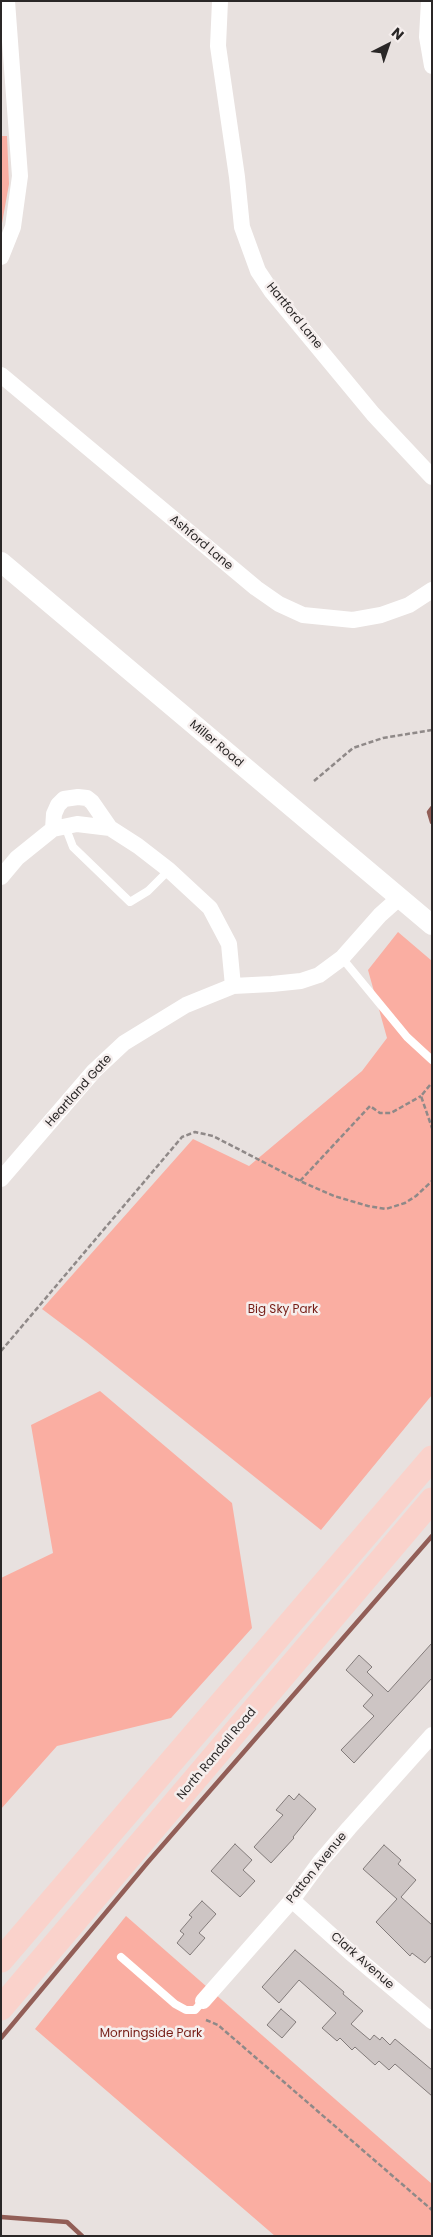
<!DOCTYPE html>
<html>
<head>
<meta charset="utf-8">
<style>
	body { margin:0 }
	#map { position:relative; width:433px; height:2237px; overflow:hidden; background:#e8e1df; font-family:Poppins,sans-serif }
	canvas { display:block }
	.frame { position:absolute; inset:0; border:2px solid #2a2727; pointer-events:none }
	.north { position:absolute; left:363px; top:20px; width:50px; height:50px; -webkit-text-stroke:4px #f5eeed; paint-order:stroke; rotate:41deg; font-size:14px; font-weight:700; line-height:20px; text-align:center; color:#2a2727 }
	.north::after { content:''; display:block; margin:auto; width:18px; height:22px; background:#2a2727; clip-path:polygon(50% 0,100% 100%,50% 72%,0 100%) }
</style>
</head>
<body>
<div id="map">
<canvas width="433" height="2237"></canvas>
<div class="frame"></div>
<div class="north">N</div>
</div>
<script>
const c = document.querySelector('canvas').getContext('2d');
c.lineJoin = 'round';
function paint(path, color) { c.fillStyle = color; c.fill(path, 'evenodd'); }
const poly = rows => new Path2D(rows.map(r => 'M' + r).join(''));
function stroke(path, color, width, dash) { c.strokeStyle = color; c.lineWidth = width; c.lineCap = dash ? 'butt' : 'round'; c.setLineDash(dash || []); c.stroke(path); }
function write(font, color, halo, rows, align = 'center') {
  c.font = font + ' Poppins,sans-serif'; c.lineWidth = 5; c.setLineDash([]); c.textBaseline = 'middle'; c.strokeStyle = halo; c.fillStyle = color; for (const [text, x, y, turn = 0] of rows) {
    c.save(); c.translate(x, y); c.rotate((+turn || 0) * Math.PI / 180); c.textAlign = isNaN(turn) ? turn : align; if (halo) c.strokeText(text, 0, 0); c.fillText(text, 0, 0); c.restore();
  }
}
paint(poly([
	[1,136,7,136,9,184,1,229],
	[398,932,432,961,432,1395,321,1530,86,1342,42,1309,193,1139,249,1166,362,1071,387,1038,368,970],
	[100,1391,232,1503,252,1628,171,1718,57,1746,1,1809,1,1578,53,1553,31,1425],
	[126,1916,432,2184,432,2236,275,2236,35,2029]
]), '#faaea2');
stroke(poly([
	[432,808,429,812,432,822],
	[1,2038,148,1862,432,1536],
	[1,2217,67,2222,82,2236]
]), '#925e57', 4.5);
const building = poly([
	[432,1643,432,1678,354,1763,341,1750,374,1716,363,1706,373,1695,346,1670,359,1655,372,1667,367,1672,388,1692,432,1643],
	[299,1794,316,1809,293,1837,294,1838,271,1863,254,1847,283,1815,276,1810,289,1795,294,1800,299,1794],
	[235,1844,252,1860,243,1870,255,1881,240,1897,211,1871,235,1844],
	[384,1845,401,1860,398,1864,416,1880,401,1897,432,1925,432,1955,425,1963,412,1953,410,1956,376,1922,397,1899,363,1869,384,1845],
	[202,1901,216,1914,199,1933,205,1938,190,1955,177,1943,184,1934,180,1931,192,1917,189,1915,202,1901],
	[295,1950,344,1992,343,1994,363,2011,351,2024,370,2040,374,2035,380,2040,382,2037,390,2045,395,2039,432,2070,432,2096,395,2064,389,2070,379,2061,375,2065,355,2047,352,2050,340,2038,337,2041,322,2028,336,2013,299,1980,279,2003,262,1987,295,1950],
	[281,2009,296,2022,282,2038,267,2025,281,2009]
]);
paint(building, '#cdc5c4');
stroke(building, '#827b7a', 1);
stroke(poly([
	[314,781,353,748,383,738,432,730],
	[430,1085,421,1096,432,1128],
	[300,1181,370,1106,380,1113,391,1113,421,1096],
	[1,1351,182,1137,195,1132,213,1136,300,1181,334,1196,368,1206,386,1209,405,1203,416,1196,432,1181],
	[206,2020,218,2025,432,2210]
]), '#8f8988', 2.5, [5, 2.5]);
stroke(poly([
	[65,826,73,847,130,902,148,891,169,870],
	[342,958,407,1037,432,1060],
	[121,1957,175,2004,186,2010,195,2010,203,2001]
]), '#fff', 8);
stroke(poly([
	[220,1,218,46,237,177,242,227,258,271,272,292,373,414,432,477],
	[429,1,427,37,432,66],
	[1,257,13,227,20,176,7,1],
	[1,375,256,588,279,604,303,615,353,620,381,615,409,605,432,590],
	[53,829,54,814,58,805,64,799,78,797,87,798,92,802,110,828],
	[1,877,17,858,53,829,77,824,110,828,138,846,169,870,210,908,229,944,233,986],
	[1,1179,94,1071,124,1043,186,1005,233,986,272,984,301,981,319,975,342,958,380,915,399,898],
	[292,1900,351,1953,432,2021],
	[203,2001,292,1900,320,1862,349,1828,432,1735]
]), '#fff', 16);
stroke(poly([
	[1,562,432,925]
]), '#fff', 20);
stroke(poly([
	[1,1960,432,1458],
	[1,2008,432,1500]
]), '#fad2cb', 25);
write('12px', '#2a2727', '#f5eeed', [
	["Hartford Lane",294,316,51],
	["Ashford Lane",201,543,40],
	["Miller Road",216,744,40],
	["Heartland Gate",79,1091,-48],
	["North Randall Road",217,1754,-50],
	["Patton Avenue",317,1868,-51],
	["Clark Avenue",362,1961,41]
]);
write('12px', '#761d16', '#f5eeed', [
	["Big Sky Park",283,1310],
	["Morningside Park",151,2034]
]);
</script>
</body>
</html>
